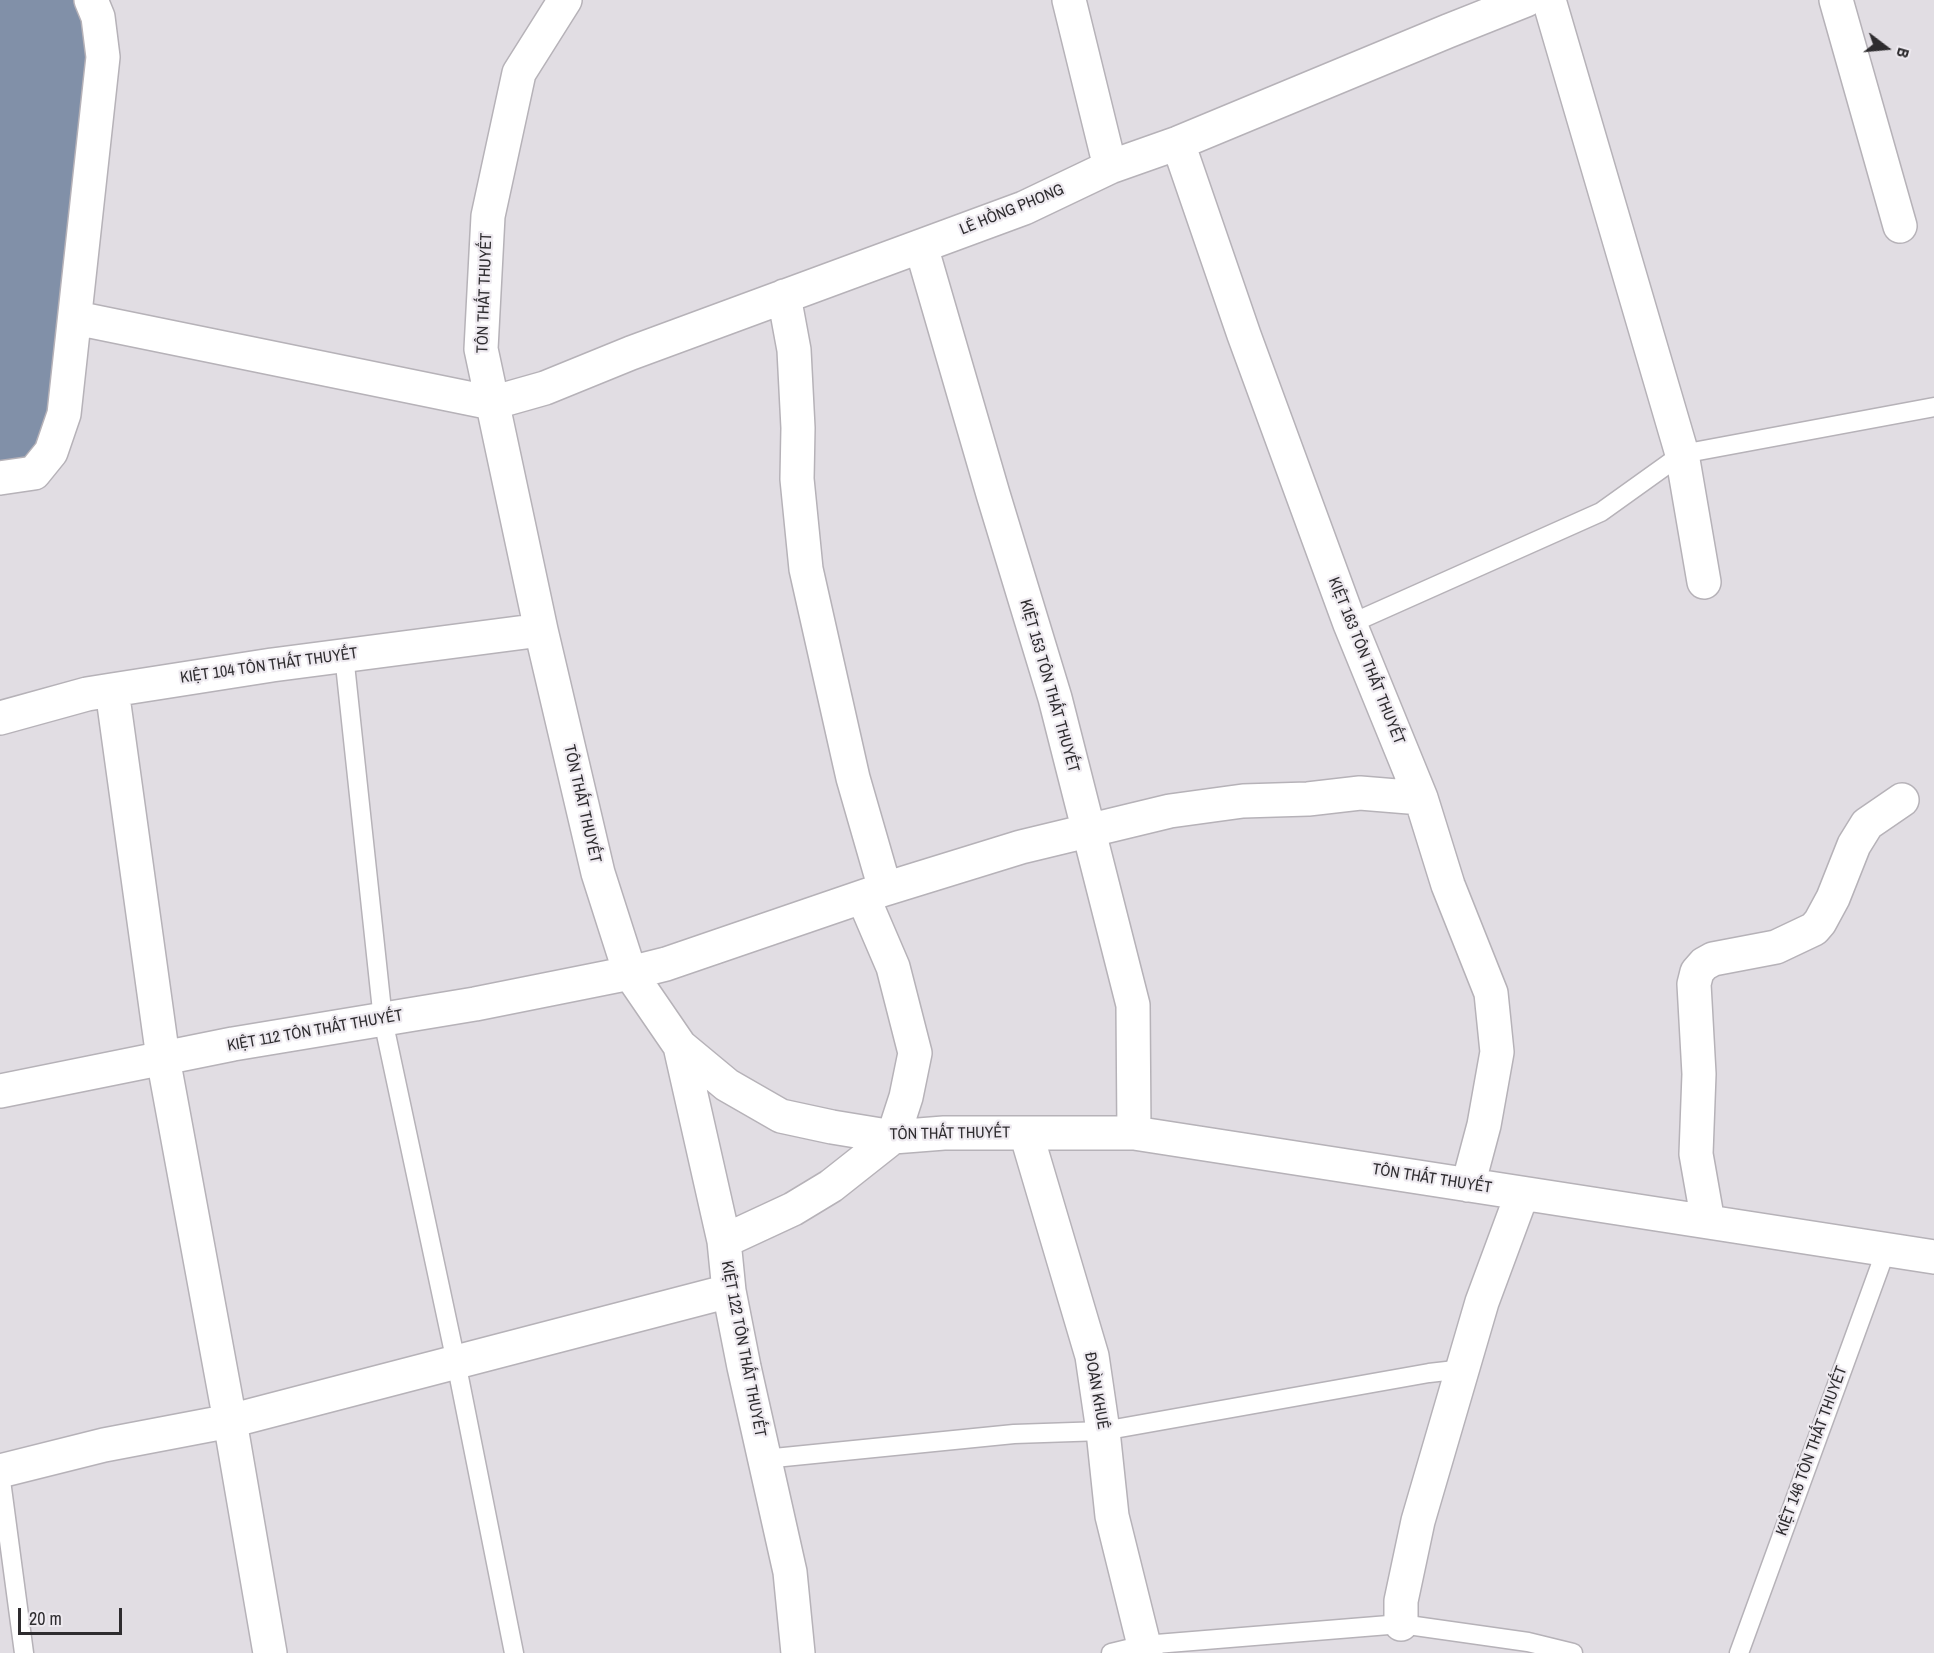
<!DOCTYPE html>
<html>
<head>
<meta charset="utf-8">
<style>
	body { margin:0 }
	#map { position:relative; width:1934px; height:1653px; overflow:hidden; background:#e1dde3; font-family:"Archivo Narrow",sans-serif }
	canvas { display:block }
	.north { position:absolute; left:1856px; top:18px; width:60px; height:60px; -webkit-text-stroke:4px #eeeaf0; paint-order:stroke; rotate:106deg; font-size:16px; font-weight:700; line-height:24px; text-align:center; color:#2e2c2f }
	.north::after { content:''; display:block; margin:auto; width:21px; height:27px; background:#2e2c2f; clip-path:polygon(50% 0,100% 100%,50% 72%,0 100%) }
	.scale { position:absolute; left:18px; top:1608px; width:104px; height:27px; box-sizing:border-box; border:3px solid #2e2c2f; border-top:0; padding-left:8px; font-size:18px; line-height:21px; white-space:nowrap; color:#2e2c2f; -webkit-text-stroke:4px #eeeaf0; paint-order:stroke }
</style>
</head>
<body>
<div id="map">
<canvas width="1934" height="1653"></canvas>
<div class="north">B</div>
<div class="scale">20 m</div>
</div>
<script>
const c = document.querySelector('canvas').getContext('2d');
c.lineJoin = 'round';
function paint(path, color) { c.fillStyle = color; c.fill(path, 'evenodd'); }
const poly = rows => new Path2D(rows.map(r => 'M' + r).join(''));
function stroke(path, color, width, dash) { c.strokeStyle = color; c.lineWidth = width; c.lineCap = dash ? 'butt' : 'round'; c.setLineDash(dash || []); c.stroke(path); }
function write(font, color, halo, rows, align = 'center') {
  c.font = font + ' "Archivo Narrow",sans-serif'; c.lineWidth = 4.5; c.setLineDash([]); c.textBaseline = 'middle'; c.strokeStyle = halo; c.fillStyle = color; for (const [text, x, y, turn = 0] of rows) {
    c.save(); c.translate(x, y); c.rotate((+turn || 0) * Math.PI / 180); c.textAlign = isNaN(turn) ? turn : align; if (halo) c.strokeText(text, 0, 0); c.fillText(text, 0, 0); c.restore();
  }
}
paint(poly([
	[0,0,81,0,93,19,65,451,0,469]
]), '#8190a8');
const lane = poly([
	[1350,624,1601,512,1682,454,1934,407],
	[344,655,383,1020,456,1362,514,1653],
	[764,1459,1014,1434,1103,1431,1429,1373,1464,1369],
	[0,1473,24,1653],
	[1111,1653,1144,1645,1401,1624,1528,1642,1573,1653],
	[1739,1653,1886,1250]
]);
const street = poly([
	[565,0,519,73,488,216,481,349,541,630,598,873,630,973,680,1046,727,1085,781,1116,832,1127,893,1137,944,1133,1134,1133,1934,1257],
	[1069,0,1110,167],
	[1549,0,1682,454,1704,582],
	[1836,0,1900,226],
	[1178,143,1244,335,1350,624,1421,798,1448,885,1491,993,1497,1052,1484,1125,1468,1185],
	[921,246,993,494,1055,698,1133,1005,1134,1133],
	[784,296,794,350,798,428,797,479,806,569,853,778,885,889],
	[76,318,492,403,545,388,631,353,1024,208,1110,167,1178,143,1448,31,1526,0],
	[0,478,34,473,51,452,64,414,103,57,98,17,91,0],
	[112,690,163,1058,230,1421,270,1653],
	[0,718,87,694,112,690,272,665,541,630],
	[680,1046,724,1241,729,1291,744,1367,790,1572,798,1653],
	[0,1091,233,1044,475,1004,630,973,666,964,885,889,1021,847,1170,811,1243,801,1308,799,1360,793,1421,798],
	[1026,1133,1092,1356,1103,1431,1112,1516,1146,1653],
	[1708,1222,1696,1154,1699,1074,1694,984,1697,972,1704,964,1713,959,1776,947,1814,929,1820,922,1833,898,1854,845,1867,824,1902,800],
	[724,1241,793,1209,831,1186,893,1137,906,1097,915,1053,893,967,863,897],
	[0,1471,104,1445,230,1421,729,1291],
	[1401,1624,1401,1601,1418,1521,1482,1302,1522,1194]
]);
stroke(lane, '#b6b2b8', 21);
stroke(street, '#b6b2b8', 36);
stroke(lane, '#fff', 18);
stroke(street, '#fff', 33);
write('16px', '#2e2c2f', '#eeeaf0', [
	["LÊ HỒNG PHONG",1012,210,-22],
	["TÔN THẤT THUYẾT",485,293,-88],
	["KIỆT 163 TÔN THẤT THUYẾT",1366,661,68],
	["KIỆT 104 TÔN THẤT THUYẾT",269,666,-8],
	["KIỆT 153 TÔN THẤT THUYẾT",1049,686,74],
	["TÔN THẤT THUYẾT",582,804,77],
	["KIỆT 112 TÔN THẤT THUYẾT",315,1031,-10],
	["TÔN THẤT THUYẾT",950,1134,-1],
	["TÔN THẤT THUYẾT",1432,1179,9],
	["KIỆT 122 TÔN THẤT THUYẾT",743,1349,79],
	["ĐOÀN KHUÊ",1096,1391,80],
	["KIỆT 146 TÔN THẤT THUYẾT",1812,1451,-70]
]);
</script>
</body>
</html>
